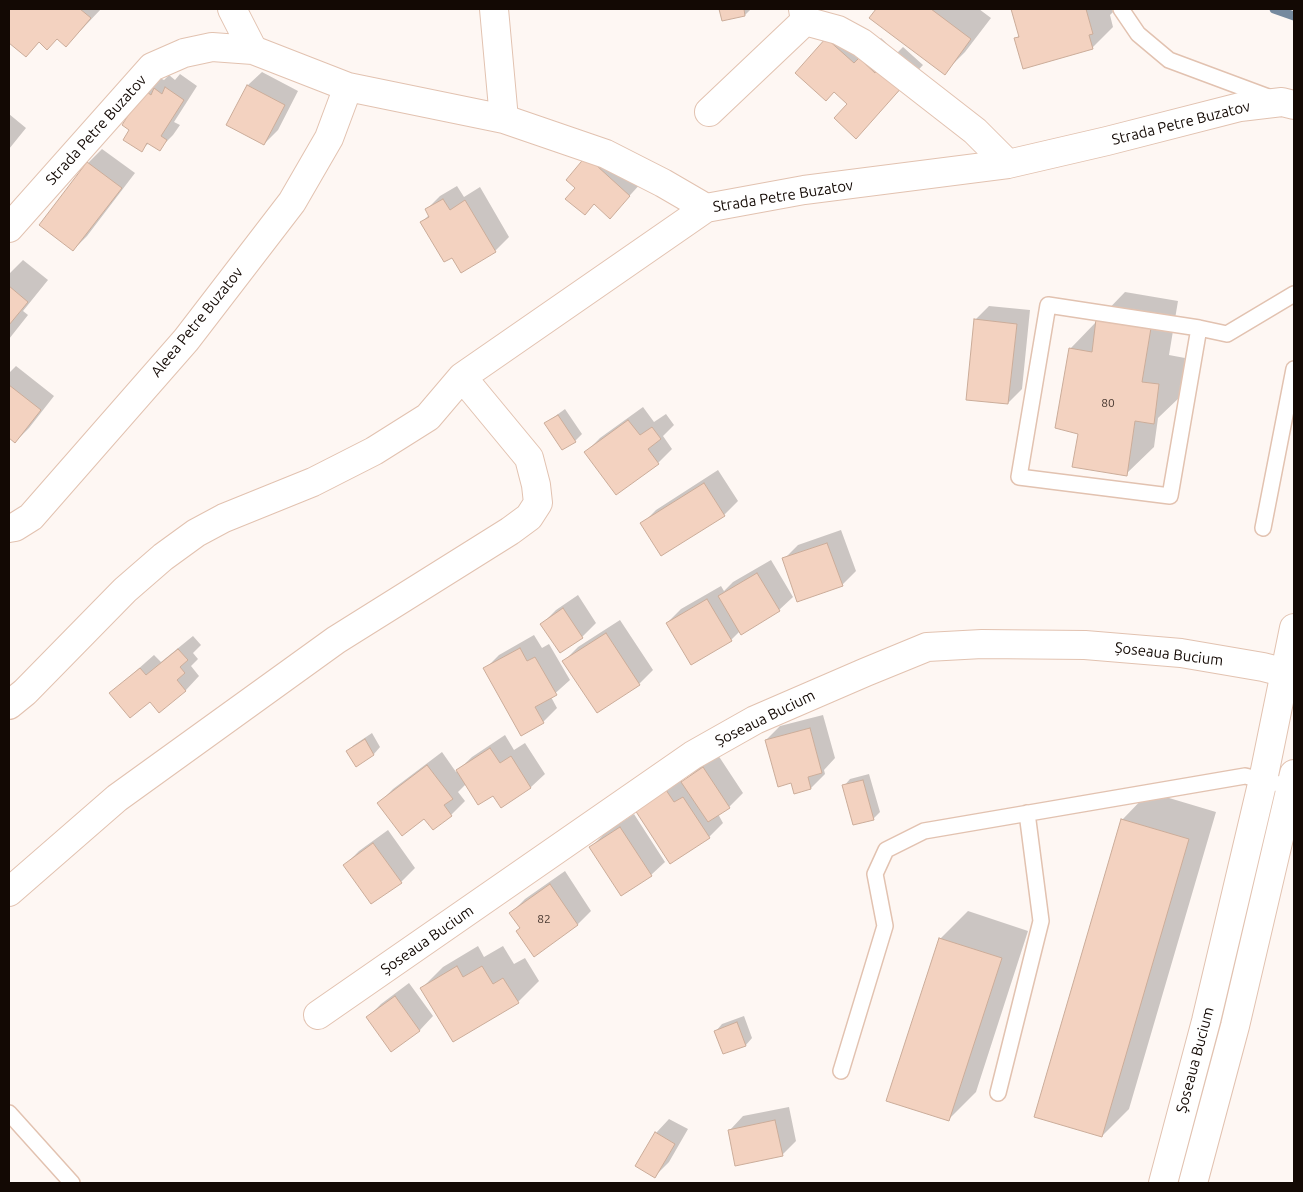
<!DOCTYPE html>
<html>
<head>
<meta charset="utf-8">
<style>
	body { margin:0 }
	#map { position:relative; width:1303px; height:1192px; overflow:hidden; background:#fef7f3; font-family:Ubuntu,sans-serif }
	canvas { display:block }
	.frame { position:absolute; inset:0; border:10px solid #130904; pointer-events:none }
</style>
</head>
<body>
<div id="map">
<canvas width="1303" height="1192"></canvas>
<div class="frame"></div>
</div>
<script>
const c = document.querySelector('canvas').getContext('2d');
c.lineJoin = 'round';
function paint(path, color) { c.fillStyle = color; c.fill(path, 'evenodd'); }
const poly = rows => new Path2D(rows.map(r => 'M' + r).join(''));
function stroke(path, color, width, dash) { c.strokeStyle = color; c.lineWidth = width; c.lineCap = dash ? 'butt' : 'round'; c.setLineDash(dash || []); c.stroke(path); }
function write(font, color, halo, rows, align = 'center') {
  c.font = font + ' Ubuntu,sans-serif'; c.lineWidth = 5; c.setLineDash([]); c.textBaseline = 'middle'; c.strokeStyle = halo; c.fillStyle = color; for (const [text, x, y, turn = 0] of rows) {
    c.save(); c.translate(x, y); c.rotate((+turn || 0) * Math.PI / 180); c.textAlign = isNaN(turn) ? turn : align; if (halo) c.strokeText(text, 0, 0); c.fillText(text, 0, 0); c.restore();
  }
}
paint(poly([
	[9,9,101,9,66,46,58,38,40,41,26,56,9,41],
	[721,9,751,9,745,15,723,20],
	[877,9,979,9,991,18,965,52,944,73,870,18],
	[1012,9,1112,9,1113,12,1110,15,1113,27,1092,48,1016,39,1020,34],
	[847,18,875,43,881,38,897,53,903,47,923,65,856,137,849,104,827,39],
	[262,72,298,91,278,130,264,144,228,125,248,85],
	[180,74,197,86,174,122,180,125,173,135,159,149,149,143,141,150,131,129,123,124,158,77,164,80,169,75,175,80],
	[9,114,26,128,9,149],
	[102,149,135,173,87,236,73,250,41,225,88,163],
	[587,157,643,181,610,217,595,203,585,214,576,188],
	[457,186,464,197,480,187,509,237,495,251,453,256,422,222,429,215,426,210,440,196],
	[23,260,48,280,23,311,28,315,9,339,9,274],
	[1125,292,1178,301,1169,355,1185,358,1181,396,1158,418,1154,447,1126,474,1080,433,1070,349],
	[989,306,1030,310,1022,389,1008,403,975,320],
	[16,366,54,396,29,428,15,442,9,437,9,373],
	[643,407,654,422,666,414,674,425,663,436,672,449,658,463,616,493,586,452,600,438],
	[565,409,582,434,575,441,546,423],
	[718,470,738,501,724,515,642,524,656,510],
	[841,530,856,571,842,585,784,559,798,545],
	[771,560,793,597,779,610,740,631,731,640,667,623,681,609,721,586,724,591,733,582],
	[578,595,596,623,582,637,560,652,542,624,556,610],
	[620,620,653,670,639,684,564,661,578,647],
	[534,635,542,648,549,644,570,680,551,697,557,708,543,722,485,669,499,655],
	[193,636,201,645,193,653,198,659,191,666,199,676,186,690,159,711,150,700,111,693,154,655,161,662],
	[823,715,835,758,824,770,825,774,811,788,795,792,792,782,766,740,780,726],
	[372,733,380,747,374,754,356,765,347,751,354,745],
	[505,735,514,750,525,743,545,774,531,787,501,806,493,794,466,784,458,792,465,801,451,815,433,828,425,817,379,803,393,789,442,752,456,772,472,757],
	[718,755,743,793,729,807,718,814,723,823,709,837,671,862,637,810,680,777,683,782,697,769],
	[869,774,880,812,873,819,844,786,850,779],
	[1149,792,1216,812,1129,1109,1102,1136,1122,820],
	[634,814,665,862,651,875,591,847,605,833],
	[388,830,415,868,401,882,345,865,359,851],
	[565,871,591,911,578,924,521,927,511,913,525,899],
	[968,911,1028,931,976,1092,948,1120,888,1100,941,938],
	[478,946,484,957,503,946,514,964,525,958,539,981,518,1002,422,988,443,967],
	[409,983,433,1016,420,1030,392,1050,367,1018,381,1004],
	[744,1016,752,1038,746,1045,724,1053,716,1031,722,1024],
	[789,1107,796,1141,782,1155,730,1130,743,1116],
	[669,1119,688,1129,669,1162,655,1176,656,1133]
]), '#0003');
stroke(poly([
	[1274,9,1294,16]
]), '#768a9f', 9);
const building = poly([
	[9,9,80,9,91,18,66,47,57,39,47,50,39,42,26,57,9,43,9,9],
	[719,9,744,9,745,16,722,21,719,9],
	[876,9,931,9,971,39,945,75,869,18,876,9],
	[1011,9,1086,9,1093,34,1089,35,1093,49,1023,69,1014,38,1019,37,1011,9],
	[826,38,854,63,859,58,875,73,881,66,903,86,856,139,834,118,847,104,834,92,826,101,795,73,826,38],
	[247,85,285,105,264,145,226,125,247,85],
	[165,87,184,100,161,136,167,140,160,151,147,143,142,152,123,140,129,130,122,125,144,90,151,95,154,88,162,94,165,87],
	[586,156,630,196,610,219,594,204,585,215,565,199,575,188,566,180,586,156],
	[87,162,122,188,73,251,39,225,87,162],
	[443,199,450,210,465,200,496,252,461,273,452,258,444,262,420,222,429,217,425,209,443,199],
	[9,286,28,302,9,325,9,286],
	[974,319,1017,324,1008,404,966,400,974,319],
	[1096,319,1151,328,1142,382,1159,384,1154,424,1135,421,1127,476,1072,467,1078,434,1055,428,1069,348,1092,352,1096,319],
	[9,385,41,410,15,443,9,438,9,385],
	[558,415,576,442,562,450,544,423,558,415],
	[628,420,640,435,652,427,661,439,648,449,659,464,616,495,584,452,628,420],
	[704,483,725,516,661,556,640,523,704,483],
	[827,543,843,586,797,602,782,558,827,543],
	[757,573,780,611,741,635,718,596,757,573],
	[707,599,732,641,691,665,666,623,707,599],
	[563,608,583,638,560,653,540,624,563,608],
	[606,633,640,685,597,713,562,661,606,633],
	[520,648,527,661,535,657,557,695,535,707,544,723,521,736,483,668,520,648],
	[178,649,188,660,180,667,185,673,177,680,186,691,159,713,150,702,130,718,109,693,140,668,146,675,178,649],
	[810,728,822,773,808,777,811,789,794,794,791,783,778,787,765,740,810,728],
	[365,739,374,755,356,767,346,751,365,739],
	[490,748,500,763,511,756,531,788,501,808,493,796,478,805,456,770,490,748],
	[427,765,453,799,444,805,452,816,433,830,424,819,402,836,377,803,427,765],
	[703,767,730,808,708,822,681,782,703,767],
	[863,780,874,820,853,825,842,785,863,780],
	[666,790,674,802,683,797,710,838,670,864,635,810,666,790],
	[1121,819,1189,839,1102,1137,1034,1117,1121,819],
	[620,827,652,876,621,896,589,847,620,827],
	[373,843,402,883,371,904,343,865,373,843],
	[550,884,578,925,534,957,516,931,520,928,509,913,550,884],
	[939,938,1002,958,949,1121,886,1101,939,938],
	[457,966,463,977,482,966,493,984,503,978,519,1003,453,1042,420,988,457,966],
	[395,996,420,1031,391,1052,366,1017,395,996],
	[737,1022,746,1046,723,1054,714,1031,737,1022],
	[775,1120,783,1156,735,1166,728,1130,775,1120],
	[655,1132,675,1144,655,1178,635,1166,655,1132]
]);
paint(building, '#f3d2c0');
stroke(building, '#cbac99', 1);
const lane = poly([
	[1121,9,1138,34,1169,60,1271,98],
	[1199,328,1170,496,1019,477,1048,305,1199,328,1227,334,1294,294],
	[1263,528,1294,369],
	[841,1071,885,926,875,874,886,850,924,831,1245,776,1292,787],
	[998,1093,1041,921,1027,813],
	[9,1113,72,1183]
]);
const street = poly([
	[232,9,253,50],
	[494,9,504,119],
	[803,9,805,21,838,30,862,43,975,131,1008,164],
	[709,112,805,21],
	[9,228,152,67,184,53,212,47,253,50,348,87,504,119,606,154,663,183,706,208,804,190,1008,164,1107,141,1240,107,1282,102,1294,105],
	[9,528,15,527,31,517,186,340,292,202,329,138,348,87],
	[9,705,25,692,125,590,163,557,196,533,224,518,313,482,374,451,428,417,462,377,706,208],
	[9,892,117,798,336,640,510,531,529,517,538,503,536,485,529,458,462,377],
	[318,1015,693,755,755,720,866,672,927,647,982,644,1085,645,1181,653,1263,667,1294,675]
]);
const primary = poly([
	[1163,1183,1206,1021,1263,780,1294,628],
	[1193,1183,1235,1026,1294,774]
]);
stroke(lane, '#e2c2b0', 18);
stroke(street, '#e2c2b0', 30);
stroke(primary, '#e2c2b0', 30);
stroke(lane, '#fff', 15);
stroke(street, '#fff', 28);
stroke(primary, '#fff', 28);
write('12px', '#4b3b33', null, [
	["80",1108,403],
	["82",544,919]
]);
write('15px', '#130904', '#fff', [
	["Strada Petre Buzatov",1181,123,-14],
	["Strada Petre Buzatov",96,130,-48],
	["Strada Petre Buzatov",783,196,-9],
	["Aleea Petre Buzatov",197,322,-51],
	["Șoseaua Bucium",1169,654,7],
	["Șoseaua Bucium",765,718,-26],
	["Șoseaua Bucium",427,940,-35],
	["Șoseaua Bucium",1195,1060,-75]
]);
</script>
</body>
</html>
